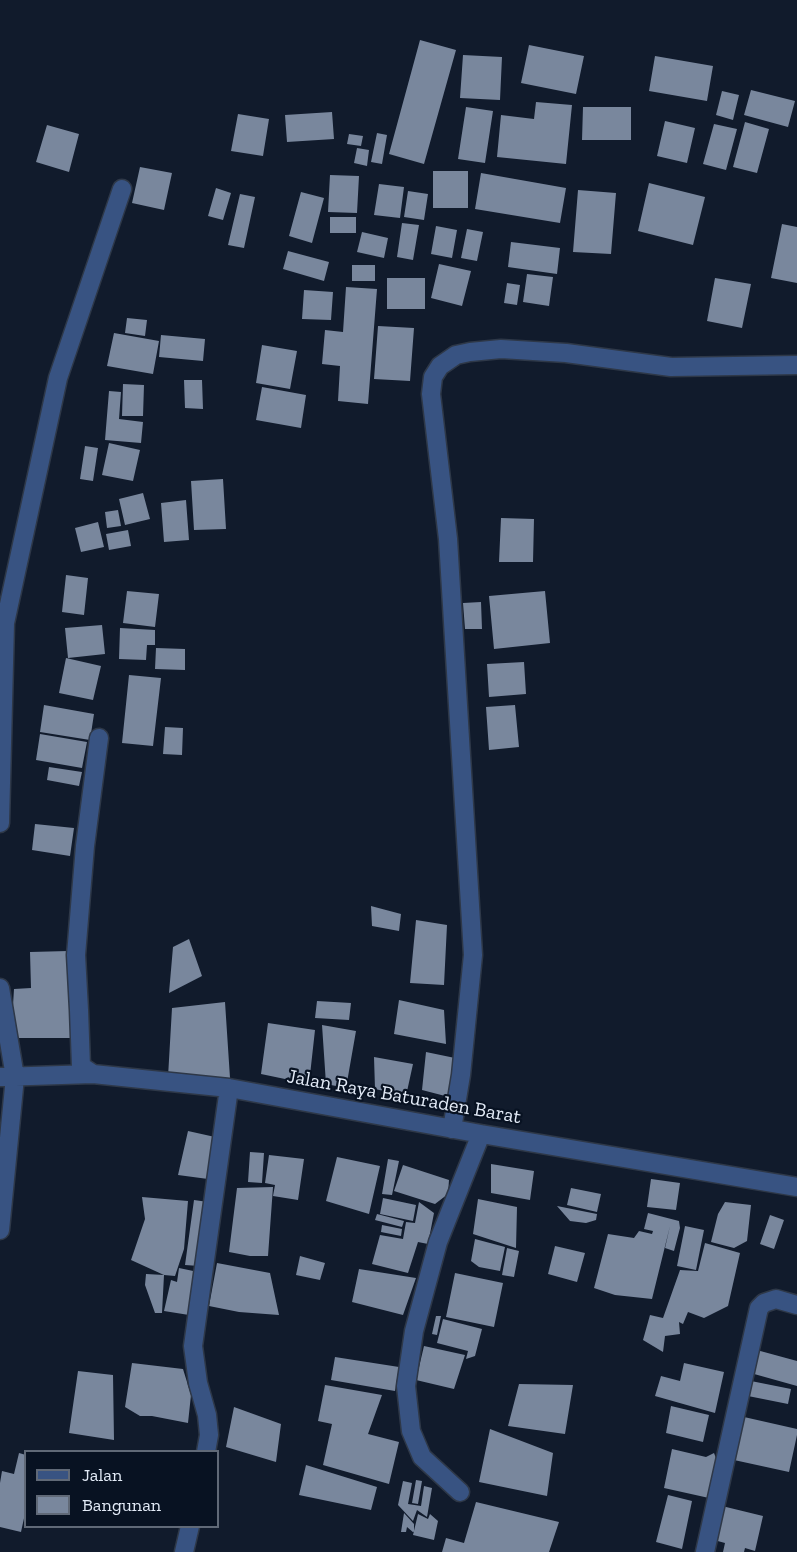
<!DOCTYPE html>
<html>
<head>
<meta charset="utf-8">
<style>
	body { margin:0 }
	#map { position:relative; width:797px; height:1552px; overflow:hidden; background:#111b2c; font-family:"Zilla Slab",serif }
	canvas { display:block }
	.legend { position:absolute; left:24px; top:1450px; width:195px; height:78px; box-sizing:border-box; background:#081222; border:2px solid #606977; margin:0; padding:8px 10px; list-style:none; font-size:18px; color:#e3ebf7 }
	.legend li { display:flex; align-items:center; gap:12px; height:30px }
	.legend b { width:30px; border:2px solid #606977 }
</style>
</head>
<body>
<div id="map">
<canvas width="797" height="1552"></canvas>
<ul class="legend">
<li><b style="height:8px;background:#385382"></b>Jalan</li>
<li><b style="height:16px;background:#79879d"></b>Bangunan</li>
</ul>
</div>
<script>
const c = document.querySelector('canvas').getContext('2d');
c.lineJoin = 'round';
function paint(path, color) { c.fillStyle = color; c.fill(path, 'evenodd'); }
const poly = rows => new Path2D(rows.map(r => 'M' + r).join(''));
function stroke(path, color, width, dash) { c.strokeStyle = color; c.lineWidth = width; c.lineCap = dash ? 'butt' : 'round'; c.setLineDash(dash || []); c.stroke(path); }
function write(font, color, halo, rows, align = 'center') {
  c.font = font + ' "Zilla Slab",serif'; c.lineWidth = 4.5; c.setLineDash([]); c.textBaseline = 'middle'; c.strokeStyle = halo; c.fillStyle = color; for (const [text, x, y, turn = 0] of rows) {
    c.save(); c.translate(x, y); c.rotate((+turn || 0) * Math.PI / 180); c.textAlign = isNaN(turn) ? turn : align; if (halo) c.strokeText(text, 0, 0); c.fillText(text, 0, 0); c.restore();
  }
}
paint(poly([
	[420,40,456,50,424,164,389,154],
	[529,45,584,56,576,94,521,83],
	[463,55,502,57,500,100,460,98],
	[655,56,713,66,707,101,649,91],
	[751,90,795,101,788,127,744,115],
	[722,91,739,95,733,120,716,115],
	[536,102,572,105,566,164,497,157,501,115,534,119],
	[466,107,493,111,485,163,458,159],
	[583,107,631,107,631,140,582,140],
	[332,112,334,139,287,142,285,115],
	[238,114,269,119,263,156,231,151],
	[665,121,695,128,687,163,657,156],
	[745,122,769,129,757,173,733,167],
	[714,124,737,129,726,170,703,164],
	[47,125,79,134,69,172,36,162],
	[377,133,387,135,382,164,371,162],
	[349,134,363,136,361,146,347,144],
	[357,148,369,150,367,166,354,163],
	[140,167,172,173,164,210,132,203],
	[433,171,468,171,468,208,433,208],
	[481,173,566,188,560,223,475,209],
	[330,175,359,176,357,213,328,212],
	[649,183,705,197,693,245,638,231],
	[379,184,404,187,400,218,374,215],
	[216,188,231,193,223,220,208,216],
	[578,190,616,193,611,254,573,252],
	[408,191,428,194,424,220,404,217],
	[301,192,324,198,312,243,289,236],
	[240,194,255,197,244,248,228,245],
	[330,217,356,217,356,233,330,233],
	[402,223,419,225,413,260,397,257],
	[782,224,797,227,797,283,771,278],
	[436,226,457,230,452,258,431,254],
	[467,229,483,232,477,261,461,258],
	[362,232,388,238,384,258,357,252],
	[511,242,560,248,557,274,508,267],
	[288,251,329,262,324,281,283,269],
	[439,264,471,271,462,306,431,298],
	[352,265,375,265,375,281,352,281],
	[527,274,553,277,549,306,523,302],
	[387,278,425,278,425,309,387,309],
	[715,278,751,284,742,328,707,321],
	[507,283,520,285,517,305,504,303],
	[346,287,377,289,368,404,338,401,340,366,322,364,325,330,343,332],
	[304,290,333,292,331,320,302,319],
	[127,318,147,320,145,336,125,333],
	[378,326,414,328,410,381,374,379],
	[114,333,159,341,153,374,107,366],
	[161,335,205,339,203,361,159,357],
	[262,345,297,351,290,389,256,383],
	[184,380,202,380,203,409,185,408],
	[123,384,144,385,143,416,122,416],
	[262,387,306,395,301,428,256,420],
	[109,391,121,392,119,419,143,422,141,443,105,440],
	[109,443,140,450,133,481,102,475],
	[85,446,98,448,93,481,80,479],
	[223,479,226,529,194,530,191,481],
	[143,493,150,519,125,525,119,499],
	[186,500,189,540,164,542,161,503],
	[118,510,121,526,107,528,105,512],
	[501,518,534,519,533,562,499,562],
	[98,522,104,547,81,552,75,528],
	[128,530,131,546,109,550,106,534],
	[66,575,88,578,84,615,62,612],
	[127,591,159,594,155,627,123,623],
	[545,591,550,643,494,649,489,596],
	[481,602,482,629,465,629,463,603],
	[102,625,105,654,68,658,65,628],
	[120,628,155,630,155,645,147,645,146,660,119,659],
	[156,648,185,649,185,670,155,669],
	[66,658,101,666,93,700,59,693],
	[524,662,526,694,489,697,487,664],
	[129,675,161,678,153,746,122,743],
	[44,705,94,714,90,740,40,732],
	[515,705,519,747,489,750,486,707],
	[165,727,183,728,182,755,163,754],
	[40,734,87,742,82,768,36,760],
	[49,767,82,772,79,786,47,780],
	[35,824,74,828,70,856,32,850],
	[371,906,401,914,399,931,372,926],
	[416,920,447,925,444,985,410,983],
	[189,939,202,976,169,993,173,947],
	[68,951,73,1038,11,1038,14,989,31,988,30,952],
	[399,1000,444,1010,446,1044,394,1034],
	[317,1001,351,1003,349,1020,315,1018],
	[225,1002,230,1078,168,1077,172,1008],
	[268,1023,315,1030,309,1084,261,1074],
	[322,1025,356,1031,346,1088,326,1084],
	[426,1052,455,1058,449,1097,422,1090],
	[374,1057,413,1064,406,1096,375,1089],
	[188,1131,215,1137,208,1179,178,1175],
	[250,1152,264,1153,262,1183,248,1182],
	[269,1155,304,1159,298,1200,273,1196,275,1185,265,1183],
	[337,1157,380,1166,369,1214,326,1201],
	[388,1159,399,1161,392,1195,382,1194],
	[491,1164,534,1171,530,1200,491,1193],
	[403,1165,449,1180,448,1194,435,1204,394,1191],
	[651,1179,680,1183,676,1210,647,1207],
	[273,1187,268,1256,250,1256,229,1252,237,1188],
	[571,1188,601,1194,597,1212,567,1205],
	[142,1197,188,1201,184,1249,175,1276,164,1275,131,1260,145,1219],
	[383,1198,416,1205,413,1221,380,1214],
	[478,1199,517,1207,516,1248,473,1234],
	[194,1200,208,1202,199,1266,185,1265],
	[419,1202,434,1213,428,1244,418,1242,408,1273,372,1264,380,1235,403,1239,406,1222,415,1223],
	[725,1202,751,1205,747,1241,734,1248,711,1242,718,1214],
	[557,1206,597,1214,596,1220,586,1223,570,1221],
	[648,1213,679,1221,680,1228,674,1251,665,1248,670,1226,652,1299,615,1295,594,1288,608,1234,634,1238,639,1231,652,1234,653,1231,644,1229],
	[377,1214,404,1221,402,1227,375,1220],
	[770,1215,784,1220,774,1249,760,1244],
	[382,1225,402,1229,401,1236,381,1232],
	[685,1226,704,1230,696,1270,677,1266],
	[475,1239,505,1247,500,1271,479,1267,471,1261],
	[705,1243,740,1253,728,1306,704,1318,688,1312,683,1324,679,1322,680,1334,665,1336,663,1352,643,1340,650,1315,663,1318,680,1270,698,1271],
	[555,1246,585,1253,577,1282,548,1274],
	[507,1248,519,1251,514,1277,502,1275],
	[300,1256,325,1263,320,1280,296,1275],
	[217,1263,270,1273,279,1315,239,1312,209,1306],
	[179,1268,198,1272,189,1315,164,1311,171,1280,177,1282],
	[359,1269,416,1278,403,1315,352,1302],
	[455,1273,503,1283,494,1327,446,1317],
	[146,1274,164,1275,162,1313,155,1313,145,1285],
	[436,1316,441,1316,437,1335,432,1334],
	[443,1319,482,1329,475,1356,466,1359,468,1351,437,1343],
	[424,1346,465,1355,454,1389,416,1380],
	[753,1349,797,1361,797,1386,747,1372],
	[335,1357,399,1367,395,1391,331,1380],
	[132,1363,183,1369,191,1395,188,1423,152,1416,140,1416,125,1407],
	[684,1363,724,1372,715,1413,655,1396,661,1376,680,1381],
	[78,1371,113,1375,114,1440,69,1433],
	[746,1380,791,1389,788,1404,743,1395],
	[519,1384,573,1385,565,1434,508,1426],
	[325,1385,382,1395,368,1434,399,1442,389,1484,323,1465,332,1424,318,1421],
	[671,1406,709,1415,703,1442,666,1433],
	[234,1407,281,1424,276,1462,226,1447],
	[744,1417,797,1429,797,1435,789,1472,734,1460],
	[490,1429,553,1453,547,1496,479,1482],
	[672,1449,706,1457,714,1453,717,1461,709,1498,664,1488],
	[19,1453,26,1455,26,1509,21,1532,0,1527,0,1483,2,1471,14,1474],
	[306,1465,377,1487,371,1510,299,1495],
	[416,1480,422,1481,418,1504,412,1503],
	[403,1481,412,1483,408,1504,421,1506,424,1486,432,1488,427,1517,417,1510,413,1521,398,1505],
	[668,1495,692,1501,682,1549,656,1542],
	[476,1502,559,1522,549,1552,442,1552,446,1538,464,1543],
	[722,1506,763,1516,755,1551,745,1548,744,1552,723,1552,725,1543,714,1540],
	[404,1513,414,1524,414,1533,407,1527,406,1532,401,1532],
	[418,1514,428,1519,430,1514,438,1521,434,1540,413,1535]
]), '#79879d');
const minor = poly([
	[0,823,5,623,58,378,122,189],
	[0,988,15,1077,0,1230],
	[93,1074,81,1066,79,1010,76,955,85,846,99,738],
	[0,1077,93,1074,229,1088,481,1134,797,1187],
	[452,1129,461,1075,473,955,448,539,431,394,433,377,440,366,456,355,470,352,501,349,566,353,671,367,797,365],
	[206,1452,209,1435,207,1415,198,1383,193,1346,229,1088],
	[460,1492,422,1457,411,1431,406,1386,414,1331,438,1242,481,1134],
	[184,1552,190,1526],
	[705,1552,759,1308,764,1303,776,1299,797,1305]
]);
stroke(minor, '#2e3848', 21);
stroke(minor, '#385382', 18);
write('20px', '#e3ebf7', '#081222', [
	["Jalan Raya Baturaden Barat",404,1097,10]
]);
</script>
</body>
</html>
